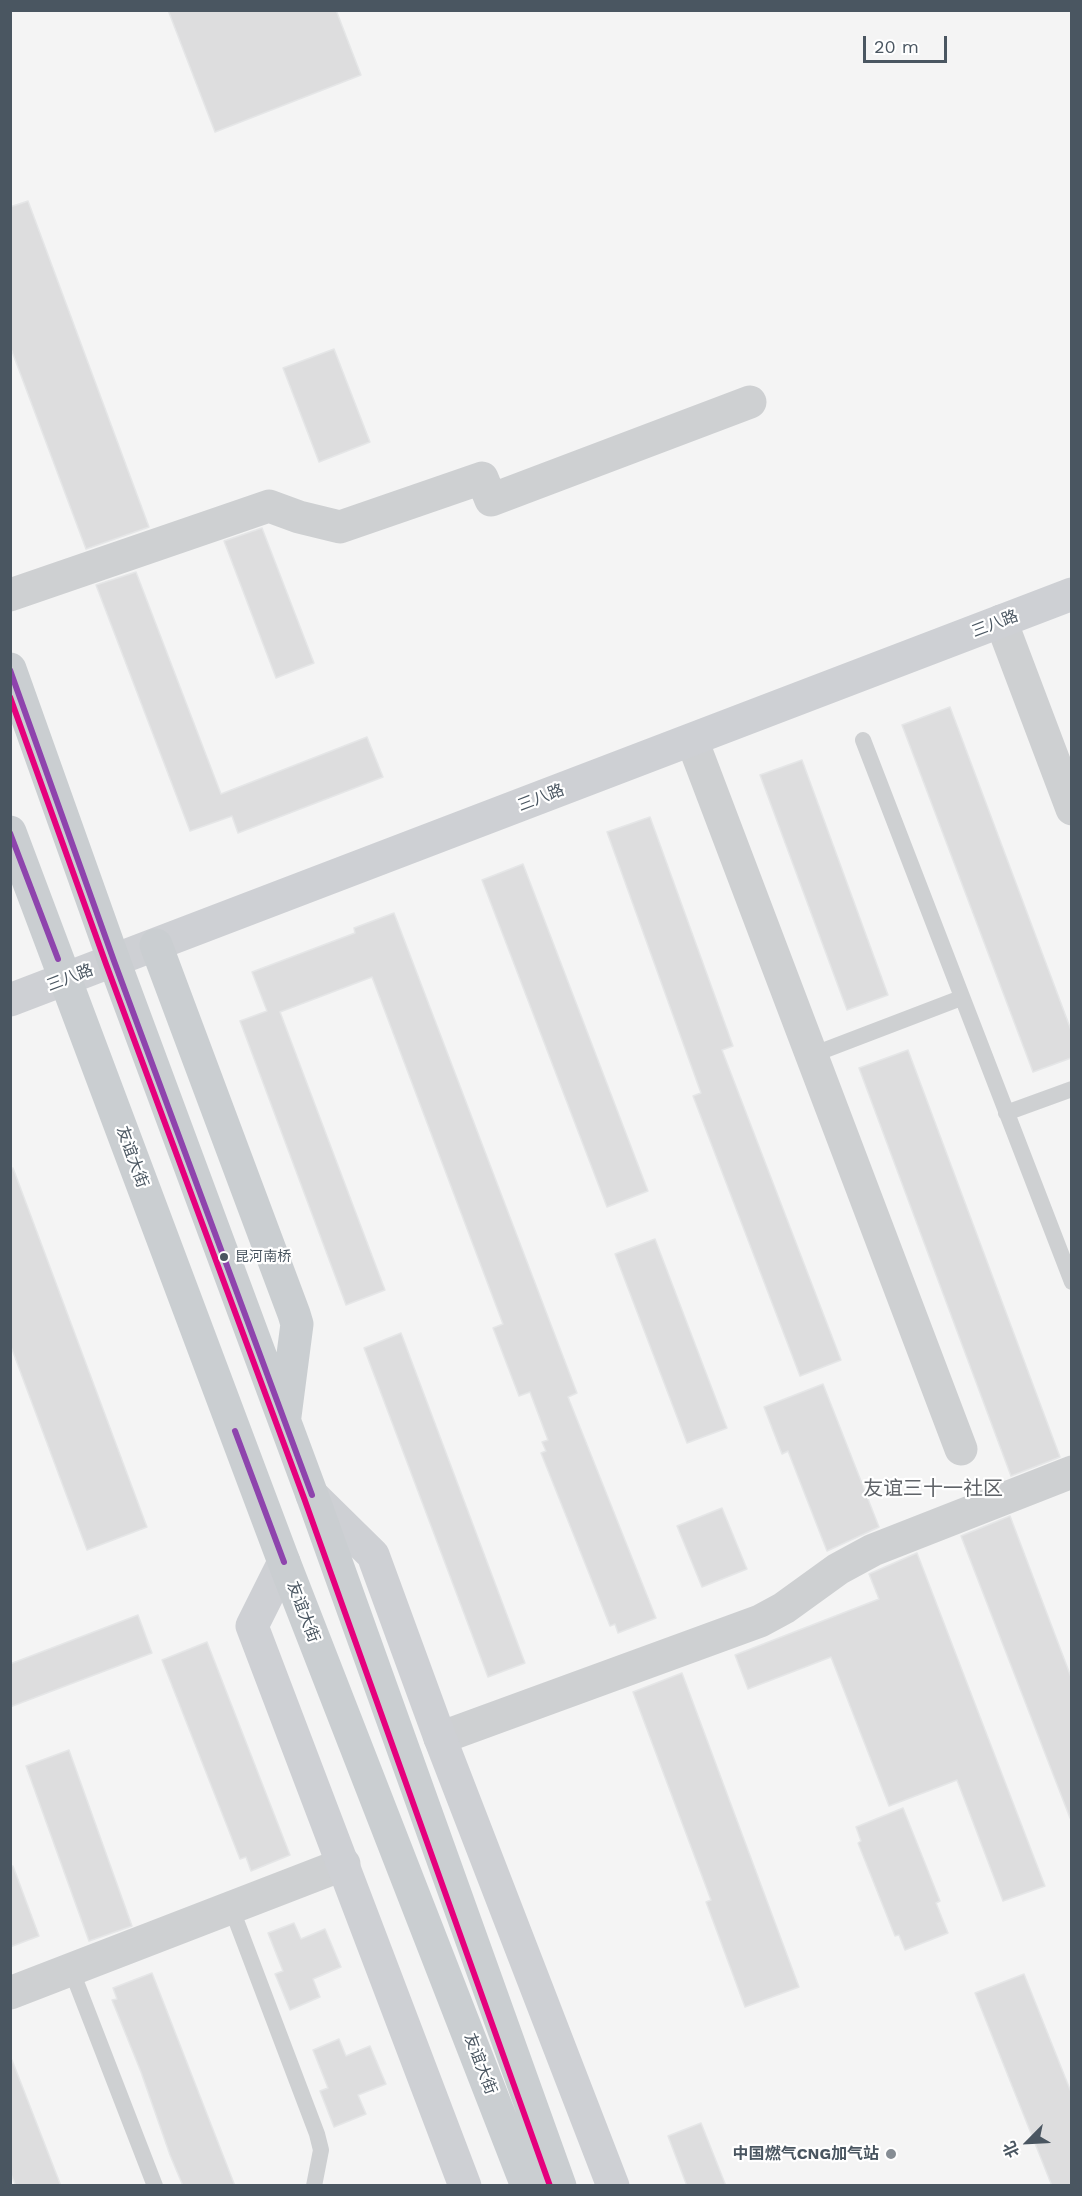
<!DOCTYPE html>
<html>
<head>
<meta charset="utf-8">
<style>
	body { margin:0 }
	#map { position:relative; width:1082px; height:2196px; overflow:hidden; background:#f4f4f4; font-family:"Work Sans","Noto Sans SC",sans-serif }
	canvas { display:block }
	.frame { position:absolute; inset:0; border:12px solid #4a5661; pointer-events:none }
	.north { position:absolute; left:998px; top:2112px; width:60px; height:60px; -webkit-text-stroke:4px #fff; paint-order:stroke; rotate:246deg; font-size:16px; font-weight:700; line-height:24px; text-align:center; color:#4a5661 }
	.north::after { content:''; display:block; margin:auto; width:21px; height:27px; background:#4a5661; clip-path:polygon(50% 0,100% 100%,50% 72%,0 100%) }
	.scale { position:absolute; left:863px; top:36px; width:84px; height:27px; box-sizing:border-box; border:3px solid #4a5661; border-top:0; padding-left:8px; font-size:18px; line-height:21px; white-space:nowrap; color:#4a5661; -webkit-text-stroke:4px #fff; paint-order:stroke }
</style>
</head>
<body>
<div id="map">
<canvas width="1082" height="2196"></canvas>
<div class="frame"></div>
<div class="north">北</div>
<div class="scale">20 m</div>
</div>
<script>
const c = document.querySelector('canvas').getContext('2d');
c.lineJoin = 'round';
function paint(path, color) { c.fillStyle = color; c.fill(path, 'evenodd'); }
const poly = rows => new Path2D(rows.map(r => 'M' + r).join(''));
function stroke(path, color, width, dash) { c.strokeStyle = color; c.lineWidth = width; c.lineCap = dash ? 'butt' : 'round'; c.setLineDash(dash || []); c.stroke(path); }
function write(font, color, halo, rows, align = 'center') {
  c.font = font + ' "Work Sans","Noto Sans SC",sans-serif'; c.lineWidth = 4.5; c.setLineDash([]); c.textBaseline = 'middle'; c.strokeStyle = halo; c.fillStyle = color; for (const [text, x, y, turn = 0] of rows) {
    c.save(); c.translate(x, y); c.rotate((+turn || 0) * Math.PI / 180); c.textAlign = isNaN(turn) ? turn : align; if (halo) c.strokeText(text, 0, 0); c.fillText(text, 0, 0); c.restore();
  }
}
const building = poly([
	[168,10,336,10,361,75,215,132,168,10],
	[28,201,149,527,86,549,10,346,10,207,28,201],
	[334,349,370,442,319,462,283,368,334,349],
	[262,528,314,663,276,678,224,541,262,528],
	[136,572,221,794,367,737,383,777,238,833,232,816,190,831,96,585,136,572],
	[950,707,1071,1030,1071,1058,1033,1072,902,725,950,707],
	[802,760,888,995,847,1010,760,775,802,760],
	[650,817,733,1046,722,1050,841,1360,800,1376,693,1096,701,1093,607,832,650,817],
	[523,864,648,1191,607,1207,482,880,523,864],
	[394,913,577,1393,568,1397,656,1618,618,1633,615,1624,610,1626,541,1453,546,1451,542,1442,548,1440,530,1392,519,1396,493,1328,503,1324,372,977,280,1012,385,1290,346,1305,240,1021,267,1011,252,972,355,933,354,928,394,913],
	[908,1050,1060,1457,1011,1476,859,1068,908,1050],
	[13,1168,147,1527,87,1550,10,1344,10,1169,13,1168],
	[655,1239,727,1428,687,1443,615,1254,655,1239],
	[401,1333,525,1663,488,1677,364,1348,401,1333],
	[823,1384,879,1527,827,1551,788,1451,782,1454,764,1407,823,1384],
	[722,1508,747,1569,702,1587,677,1526,722,1508],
	[1010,1516,1071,1677,1071,1817,1070,1818,961,1536,1010,1516],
	[917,1553,1045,1886,1003,1901,957,1780,889,1806,831,1657,748,1689,735,1655,879,1599,869,1574,917,1553],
	[138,1615,152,1653,10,1707,10,1664,138,1615],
	[207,1642,290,1855,251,1871,246,1857,240,1859,162,1660,207,1642],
	[682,1673,799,1987,745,2007,706,1902,711,1900,633,1692,682,1673],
	[69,1750,132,1926,89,1941,26,1766,69,1750],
	[903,1808,940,1901,936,1903,948,1933,905,1950,899,1935,895,1936,858,1843,861,1841,856,1827,903,1808],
	[10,1866,13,1866,39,1936,10,1947,10,1866],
	[294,1923,301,1939,325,1929,341,1967,313,1979,320,1997,290,2010,275,1974,283,1971,268,1933,294,1923],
	[152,1973,235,2186,183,2186,170,2155,141,2072,112,2000,117,1999,113,1988,152,1973],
	[1024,1974,1071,2092,1071,2186,1052,2186,975,1993,1024,1974],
	[339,2039,346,2056,370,2046,386,2084,358,2095,366,2114,334,2127,320,2091,328,2088,313,2050,339,2039],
	[10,2060,12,2060,61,2186,16,2186,10,2172,10,2060],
	[701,2123,726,2186,687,2186,668,2136,701,2123]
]);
paint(building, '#ddddde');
stroke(building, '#e5e6e7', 1.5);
stroke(poly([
	[863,740,1072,1282],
	[812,1055,961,998],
	[1006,1113,1072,1089],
	[231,1907,317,2134,321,2150,314,2186],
	[71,1969,155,2186]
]), '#ced0d2', 16);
stroke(poly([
	[10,595,269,506,299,517,340,527,482,478,491,500,750,402],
	[1001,621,1072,809],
	[692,740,961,1449],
	[440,1738,760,1621,784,1608,838,1569,873,1550,1072,1472],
	[10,1993,344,1864]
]), '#ced0d2', 33);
stroke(poly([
	[10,1000,1072,594],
	[312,1495,373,1555,440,1738,613,2186],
	[284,1562,252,1626,465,2186]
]), '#ced0d4', 33);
stroke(poly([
	[10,669,114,961,312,1495,560,2186],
	[10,832,284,1562,527,2186],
	[156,945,294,1314,297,1324,285,1416]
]), '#caced1', 33);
stroke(poly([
	[10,670,114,961,312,1495],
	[10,833,58,959],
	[235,1431,284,1562]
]), '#8e44ad', 6);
stroke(poly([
	[10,697,106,964,304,1498,550,2186]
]), '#e5007d', 6);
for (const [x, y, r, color] of [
	[224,1257,5,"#4a5661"],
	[891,2154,6,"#868d94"]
]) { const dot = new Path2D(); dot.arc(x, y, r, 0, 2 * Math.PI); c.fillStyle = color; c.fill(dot); stroke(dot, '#fff', 2); }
write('14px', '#4a5661', '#fff', [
	["昆河南桥",235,1257]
], 'left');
write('16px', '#4a5661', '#fff', [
	["三八路",995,624,-21],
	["三八路",541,798,-21],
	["三八路",70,978,-21],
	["友谊大街",132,1157,70],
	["友谊大街",303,1612,69],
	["友谊大街",480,2064,69]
]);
write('bold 16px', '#4a5661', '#fff', [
	["中国燃气CNG加气站",879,2154]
], 'right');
write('20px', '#5f6368', '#fff', [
	["友谊三十一社区",933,1489]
]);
</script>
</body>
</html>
